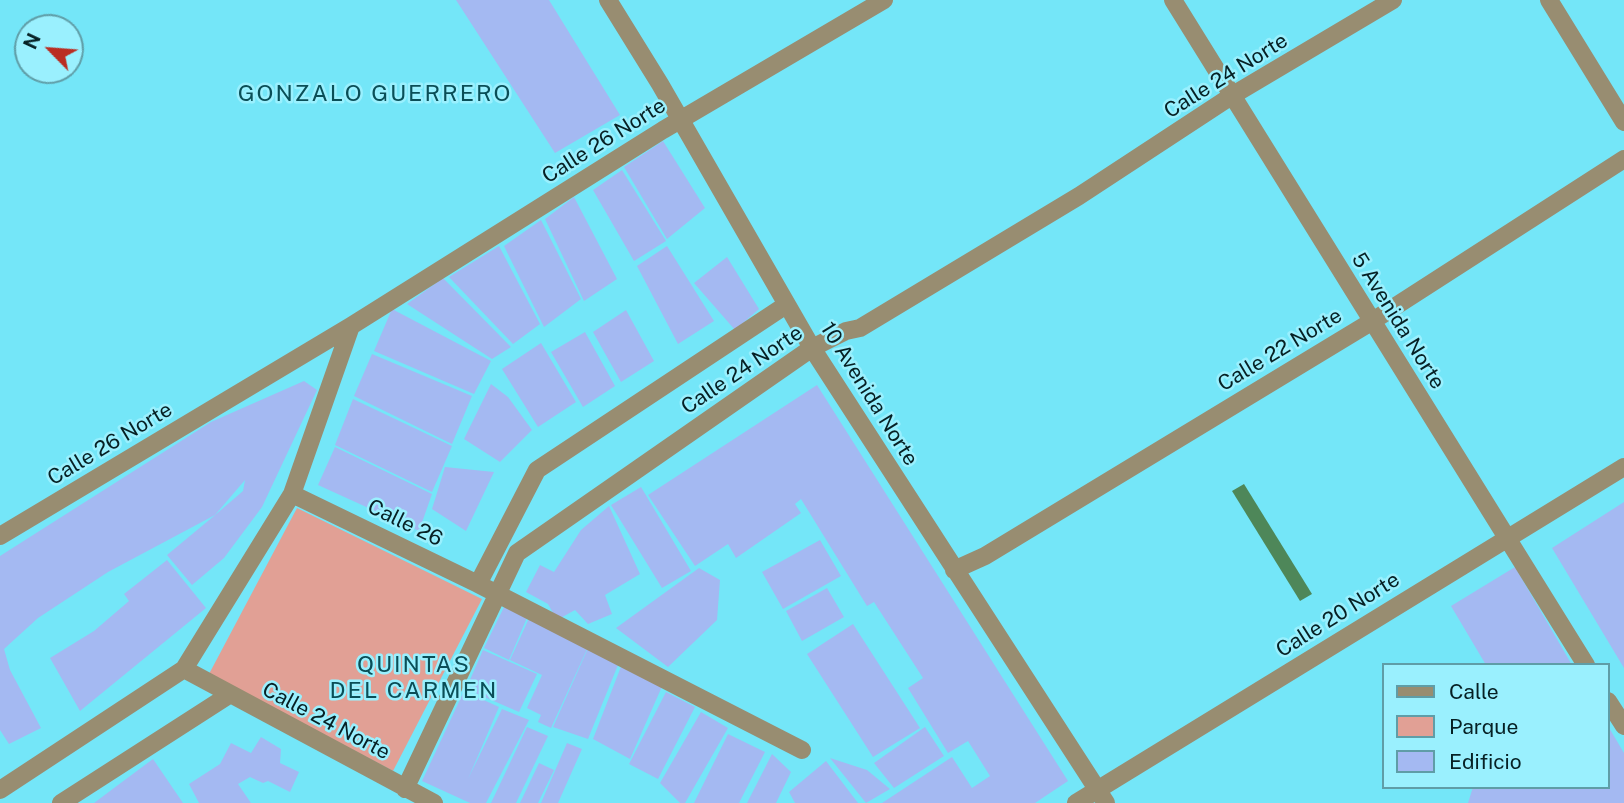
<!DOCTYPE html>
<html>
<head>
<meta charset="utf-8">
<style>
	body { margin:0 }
	#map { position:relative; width:1624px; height:803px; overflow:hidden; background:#74e6f8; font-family:"Public Sans",sans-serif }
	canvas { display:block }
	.legend { position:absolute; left:1382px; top:663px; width:228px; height:126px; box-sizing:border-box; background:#9af0fe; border:2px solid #5f9da7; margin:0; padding:9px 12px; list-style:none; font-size:21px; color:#062024 }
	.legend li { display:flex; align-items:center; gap:14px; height:35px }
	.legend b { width:35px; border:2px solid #5f9da7 }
	.north { position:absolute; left:14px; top:14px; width:70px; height:70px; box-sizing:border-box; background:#9af0fe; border:2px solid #5f9da7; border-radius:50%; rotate:295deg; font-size:19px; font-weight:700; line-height:28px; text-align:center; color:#062024 }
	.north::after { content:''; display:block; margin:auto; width:24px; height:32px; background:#ba2d22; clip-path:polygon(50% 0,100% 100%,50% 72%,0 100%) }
</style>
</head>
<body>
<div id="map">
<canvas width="1624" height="803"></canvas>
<ul class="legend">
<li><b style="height:9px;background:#988d71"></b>Calle</li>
<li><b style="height:19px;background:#e1a095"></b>Parque</li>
<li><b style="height:19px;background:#a4b9f2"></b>Edificio</li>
</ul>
<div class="north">N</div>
</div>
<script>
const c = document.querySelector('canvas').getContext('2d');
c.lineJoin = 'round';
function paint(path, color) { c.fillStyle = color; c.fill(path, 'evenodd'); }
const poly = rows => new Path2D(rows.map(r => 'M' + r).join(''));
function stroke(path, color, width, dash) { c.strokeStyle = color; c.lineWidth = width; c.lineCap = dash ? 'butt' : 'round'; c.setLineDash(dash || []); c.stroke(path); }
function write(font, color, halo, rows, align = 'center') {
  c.font = font + ' "Public Sans",sans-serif'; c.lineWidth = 5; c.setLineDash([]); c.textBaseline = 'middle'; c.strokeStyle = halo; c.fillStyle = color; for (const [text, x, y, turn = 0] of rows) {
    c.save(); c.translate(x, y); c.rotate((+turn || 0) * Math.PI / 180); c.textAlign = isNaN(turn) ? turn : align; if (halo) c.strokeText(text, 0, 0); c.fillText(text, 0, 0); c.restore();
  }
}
paint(poly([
	[297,508,482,599,393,771,209,674]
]), '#e1a095');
paint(poly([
	[1244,484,1312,594,1300,601,1232,491]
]), '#4e8759');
paint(poly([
	[456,0,549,0,620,115,555,153],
	[663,141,705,208,667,239,624,167],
	[622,170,666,241,634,261,593,190],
	[574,197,617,279,584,301,545,219],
	[541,220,581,299,544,327,504,246],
	[499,246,540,324,513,344,449,277],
	[667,246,714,321,678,344,637,266],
	[727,257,759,309,735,330,694,283],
	[443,278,511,347,492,359,407,304],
	[392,309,491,361,474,394,374,351],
	[626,310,654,361,621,382,593,332],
	[585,332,615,386,583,407,551,352],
	[541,343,576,402,538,427,502,369],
	[372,354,472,396,452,444,354,396],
	[304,381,317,390,262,507,224,558,192,585,167,555,214,516,243,491,245,480,215,515,108,572,38,618,4,649,10,670,41,728,9,744,0,730,0,556,211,422],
	[491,384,508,397,532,430,500,462,464,439],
	[817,385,1068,781,1035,803,882,803,952,757,972,788,990,776,968,741,948,753,908,688,923,678,874,602,867,606,801,499,795,504,801,513,736,558,728,544,695,566,648,495],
	[353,399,452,446,432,492,335,445],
	[335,447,432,494,419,531,318,485],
	[445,467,494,472,466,531,432,509],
	[641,487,691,571,662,588,611,505],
	[1624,502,1624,668,1552,548],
	[609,506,640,574,605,595,612,614,588,624,575,610,557,620,548,604,526,592,540,565,554,572,581,530],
	[820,540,841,576,783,609,762,572],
	[167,560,206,608,80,711,50,658,94,631,129,601,124,594],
	[1515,567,1572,665,1486,665,1451,606],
	[699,568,720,580,717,620,668,667,616,628],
	[827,588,844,617,802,641,786,611],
	[506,603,529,613,509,660,484,648],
	[530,616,589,645,551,728,538,722,541,715,527,708,542,675,510,660],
	[853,624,920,728,873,757,807,654],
	[589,646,620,660,588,739,553,727],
	[483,650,537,674,519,712,466,689],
	[622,664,664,682,630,759,593,739],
	[464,691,499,707,468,779,502,709,529,720,486,803,470,803,422,781],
	[666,692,695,707,658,779,629,764],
	[701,712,728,728,685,803,680,803,660,783],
	[1608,726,1624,753,1624,803,1468,803,1473,787,1608,787],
	[527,727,548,736,516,803,491,803],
	[925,727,944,756,894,788,874,763],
	[728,734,765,752,739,803,694,803],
	[261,737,281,749,280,763,299,772,290,792,268,781,263,783,250,777,238,784,251,803,199,803,189,784,220,764,231,743,251,753],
	[567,743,582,749,558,803,541,803],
	[772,754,791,772,776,803,747,803],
	[830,758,867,770,890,789,866,803],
	[153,759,183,803,94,803,118,785],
	[826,761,858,803,795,803,789,792],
	[539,763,554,770,538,803,520,803]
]), '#a4b9f2');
stroke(poly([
	[608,0,660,84,812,348,1106,803],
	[1173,0,1586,665],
	[1549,0,1624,122],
	[292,494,478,584,802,750],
	[0,536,351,326,663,130,884,0],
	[954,570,985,556,1371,322,1624,159],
	[478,584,537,470,786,305],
	[184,669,434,803],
	[1608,701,1624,726],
	[405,789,517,553,812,348,846,331,860,328,1079,196,1233,95,1393,0],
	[0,790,184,669,292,494,351,326],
	[61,803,229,695],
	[1076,803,1624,467]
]), '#988d71', 18);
write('21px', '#062024', '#9af0fe', [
	["Calle 24 Norte",1226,76,-32],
	["Calle 26 Norte",604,141,-32],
	["5 Avenida Norte",1398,321,58],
	["Calle 22 Norte",1280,350,-31],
	["Calle 24 Norte",742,370,-34],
	["10 Avenida Norte",869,394,58],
	["Calle 26 Norte",110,444,-31],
	["Calle 26",405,523,26],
	["Calle 20 Norte",1338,615,-32],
	["Calle 24 Norte",326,721,28]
]);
c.letterSpacing = '2px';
write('23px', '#0a4e57', '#9af0fe', [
	["GONZALO GUERRERO",375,94],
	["QUINTAS",414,665],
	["DEL CARMEN",414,691]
]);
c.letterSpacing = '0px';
</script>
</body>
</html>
